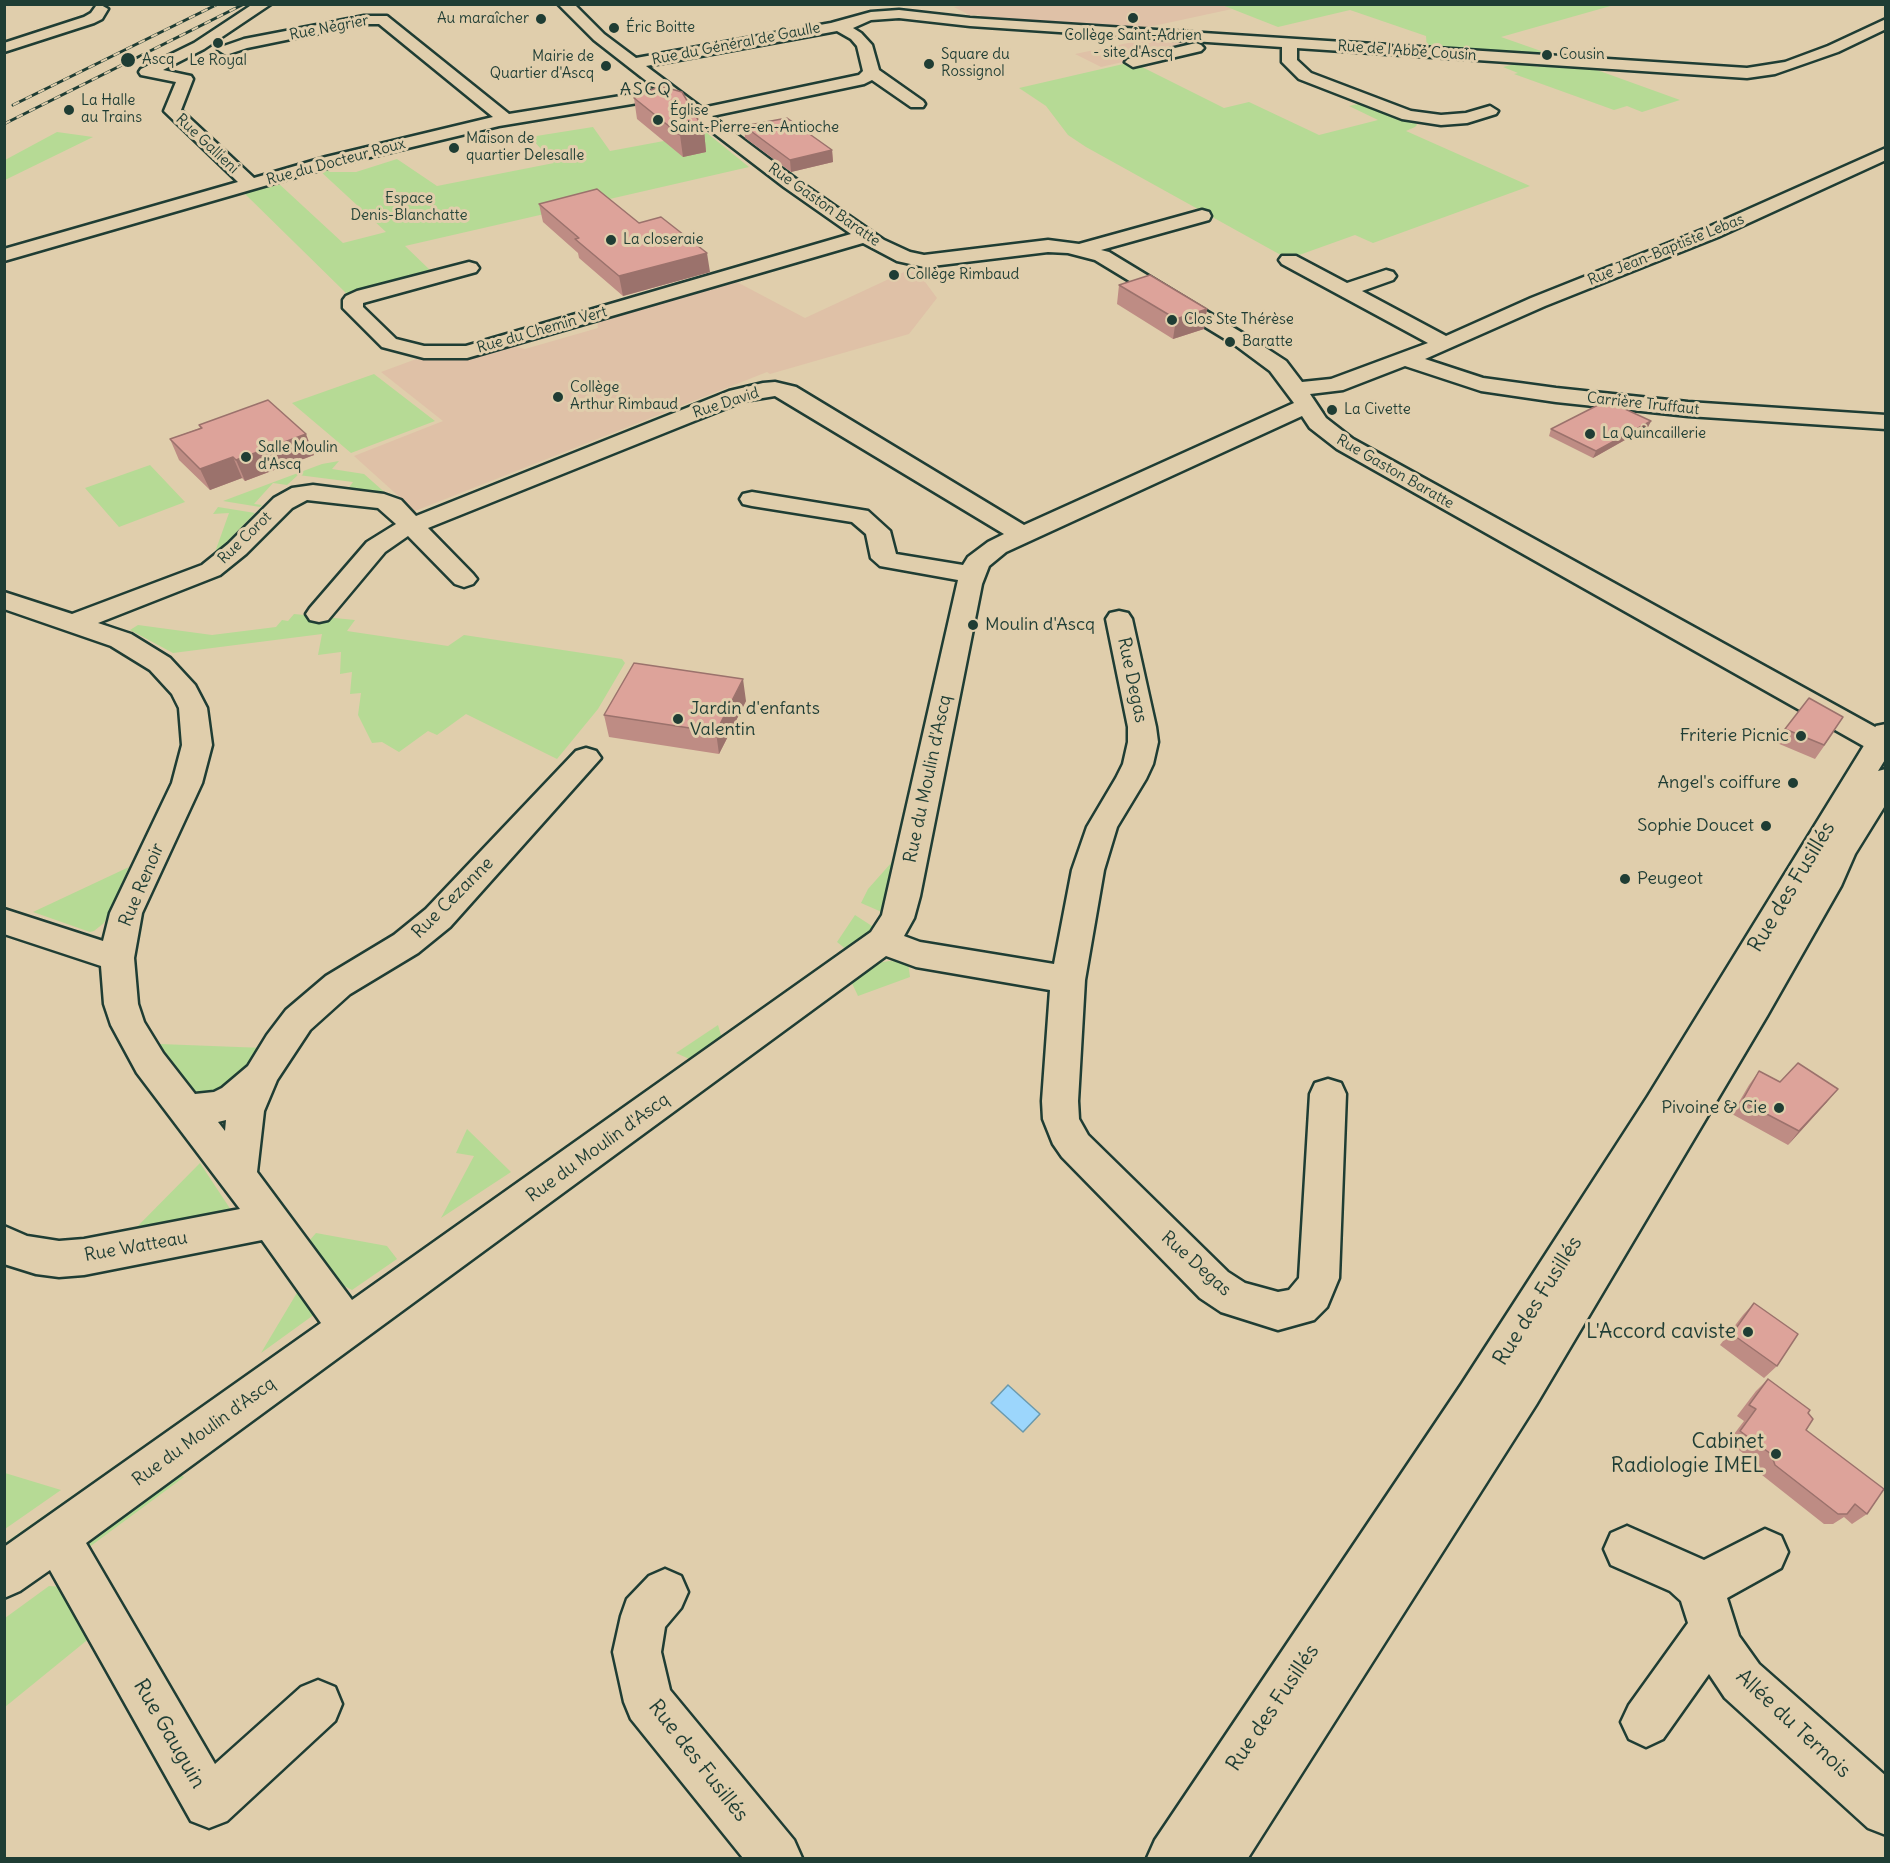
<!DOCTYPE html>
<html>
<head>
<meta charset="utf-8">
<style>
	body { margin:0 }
	#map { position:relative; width:1890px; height:1863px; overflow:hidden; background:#e0ceac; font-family:Delius,sans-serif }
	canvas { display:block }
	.frame { position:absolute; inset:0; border:6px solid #1f3d34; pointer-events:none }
</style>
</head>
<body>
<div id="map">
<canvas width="1890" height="1863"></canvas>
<div class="frame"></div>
</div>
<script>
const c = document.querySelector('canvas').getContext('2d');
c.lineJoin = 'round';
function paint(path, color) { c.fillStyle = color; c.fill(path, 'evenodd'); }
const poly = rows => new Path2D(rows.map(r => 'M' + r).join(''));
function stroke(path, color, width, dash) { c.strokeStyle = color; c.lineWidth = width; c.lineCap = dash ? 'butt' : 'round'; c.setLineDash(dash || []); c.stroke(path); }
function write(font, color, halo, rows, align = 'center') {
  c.font = font + ' Delius,sans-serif'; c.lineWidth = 6; c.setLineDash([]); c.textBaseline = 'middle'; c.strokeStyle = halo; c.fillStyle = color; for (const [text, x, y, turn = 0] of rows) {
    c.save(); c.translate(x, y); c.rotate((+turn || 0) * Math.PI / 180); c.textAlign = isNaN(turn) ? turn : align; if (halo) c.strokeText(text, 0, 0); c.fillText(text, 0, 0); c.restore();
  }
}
paint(poly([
	[1222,4,1232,9,1130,31,978,20,981,15,969,15,954,7,966,5],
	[1131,36,1198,40,1196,45,1101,67,1075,54,1128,43],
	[917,271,937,298,909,334,770,374,767,372,415,511,354,456,443,421,381,372,419,358,464,358,513,346,525,349,598,328,597,321,735,281,805,318,904,272]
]), '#dfc1a7');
paint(poly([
	[1222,5,1611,4,1614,5,1501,37,1564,59,1427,50,1426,36,1350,10,1278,27],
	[1132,62,1224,108,1249,102,1319,135,1378,120,1349,106,1367,102,1414,121,1417,125,1415,127,1406,131,1530,186,1373,243,1355,235,1288,259,1086,147,1068,135,1046,106,1019,88],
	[1519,63,1538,67,1544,63,1583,65,1680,100,1642,112,1627,106,1614,110,1514,74,1518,73,1503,67],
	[593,127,610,151,707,133,749,167,405,246,431,271,348,295,243,192,277,182,343,243,386,232,319,170,326,169,330,172,356,172,397,159,437,186,554,163,530,137],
	[57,132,93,137,5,180,5,160],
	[374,374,435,421,351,453,292,403],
	[339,461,332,469,364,474,390,497,347,490,353,482,298,475,287,485,273,483,254,504,262,505,260,507,223,501,322,464],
	[150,465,185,502,119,527,85,488],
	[218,507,255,513,214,555,229,513,213,514],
	[294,614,355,620,347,631,448,646,464,635,622,659,625,663,598,709,557,759,466,714,437,735,428,731,399,752,382,742,372,743,358,715,361,693,350,694,352,672,340,674,341,652,318,655,322,634,173,653,130,630,138,625,212,635,276,627,282,620,288,621],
	[898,858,884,913,861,903,868,889,892,862],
	[129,867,104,923,94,931,90,932,33,912],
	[855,915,875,928,847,950,837,942],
	[889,961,908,962,910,977,858,996,850,979,877,963],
	[718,1025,723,1042,696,1062,676,1053],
	[160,1044,264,1048,230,1092,198,1096,189,1089],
	[467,1129,511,1172,441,1218,474,1156,456,1153],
	[200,1163,231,1210,228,1216,126,1238],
	[316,1233,387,1246,397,1259,352,1290,342,1285,309,1241],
	[301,1286,315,1314,261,1353],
	[305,1333,303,1342,5,1552,5,1543],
	[174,1471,184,1477,88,1548,91,1531],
	[5,1473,61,1490,5,1529],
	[49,1586,63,1587,91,1637,5,1707,5,1618]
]), '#b6da95');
const water = poly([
	[1008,1385,1040,1414,1023,1432,991,1403,1008,1385]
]);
paint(water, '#9cd6fc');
stroke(water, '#6a99ac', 1.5);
const minor = poly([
	[253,4,271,4,204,49,163,70,191,76,193,79,181,110,254,178,326,157,493,117,379,24,364,24,247,48,226,55,218,50,221,47,244,39,364,16,387,16,509,114,658,90,594,40,558,4,574,4,604,34,636,58,831,23,871,12,899,10,970,18,1747,68,1785,62,1828,46,1886,19,1886,29,1838,52,1775,74,1747,78,1297,48,1297,60,1311,73,1411,111,1441,115,1466,113,1490,106,1498,111,1496,114,1467,123,1441,125,1402,119,1299,79,1282,62,1282,47,970,26,899,18,871,20,853,28,861,33,872,45,879,70,923,101,925,104,923,107,911,107,872,80,864,84,712,116,796,179,884,240,910,252,924,255,1048,240,1079,244,1202,210,1209,212,1211,216,1209,220,1101,250,1109,252,1249,337,1286,361,1302,382,1331,379,1428,343,1282,264,1279,260,1282,256,1296,256,1347,283,1386,270,1393,272,1396,276,1393,280,1362,291,1446,336,1531,298,1704,229,1886,148,1886,160,1718,237,1545,306,1425,359,1483,378,1556,388,1688,402,1886,415,1886,429,1688,416,1556,402,1481,391,1405,366,1343,390,1310,394,1326,418,1353,439,1886,733,1886,756,1876,753,1337,449,1310,428,1302,416,1006,552,989,566,982,584,920,896,914,918,904,936,920,942,1054,964,1072,870,1087,827,1116,778,1123,764,1128,742,1128,727,1106,619,1110,613,1119,611,1128,613,1132,619,1156,727,1158,742,1153,764,1146,779,1117,827,1104,870,1085,980,1078,1101,1079,1119,1088,1135,1228,1272,1245,1283,1278,1292,1289,1290,1299,1278,1310,1094,1315,1083,1328,1079,1341,1083,1346,1094,1339,1278,1327,1307,1314,1320,1278,1330,1221,1312,1200,1298,1062,1157,1053,1144,1043,1119,1042,1101,1050,990,916,967,886,956,86,1543,215,1764,301,1687,318,1680,335,1687,342,1704,335,1721,227,1821,209,1828,191,1821,50,1570,20,1591,4,1598,4,1547,321,1323,262,1240,84,1275,59,1277,36,1274,4,1264,4,1226,27,1236,59,1241,84,1239,240,1209,137,1073,111,1025,104,1004,101,966,4,934,4,909,103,941,110,913,172,783,182,745,179,708,172,694,150,670,111,646,4,609,4,592,72,614,202,565,228,544,274,498,292,488,313,485,384,494,401,500,416,516,729,391,763,383,775,382,796,387,1024,525,1294,403,1270,371,1235,345,1095,260,1068,253,1048,252,924,267,897,261,863,243,467,358,424,358,382,347,343,308,343,300,346,296,357,291,469,262,476,264,479,268,476,272,363,303,363,307,396,339,424,346,466,346,851,234,784,187,668,98,499,126,337,165,4,261,4,249,238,182,164,111,176,82,141,75,139,72,141,69,194,43,253,4],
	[837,31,851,39,857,46,863,71,859,75,702,108,646,66,837,31],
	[775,396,1004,534,988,542,968,557,963,565,896,554,890,531,868,511,752,492,743,494,740,499,743,504,752,506,852,522,866,534,871,558,880,566,958,580,882,915,871,932,352,1300,257,1172,264,1111,277,1080,310,1030,350,994,418,953,450,927,601,758,596,751,586,748,576,751,426,909,394,935,326,976,286,1010,267,1035,248,1066,222,1088,214,1092,195,1094,163,1053,144,1022,138,1004,134,958,142,913,202,783,212,745,207,708,195,685,170,658,131,634,98,623,220,575,246,554,292,508,307,500,378,508,396,524,367,542,310,608,306,614,310,620,319,622,328,620,385,552,408,536,455,584,464,587,473,584,477,579,473,574,428,528,744,401,775,396],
	[226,1120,225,1131,218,1122,226,1120],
	[101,5,108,9,102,19,94,23,4,52,4,43,84,17,91,13,96,6,101,5],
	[1196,43,1201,45,1204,48,1201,51,1133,67,1125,62,1128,59,1196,43],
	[1627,1526,1704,1560,1765,1529,1781,1536,1788,1552,1781,1568,1727,1598,1739,1636,1759,1664,1886,1776,1886,1835,1868,1828,1725,1698,1709,1674,1663,1739,1646,1747,1629,1739,1621,1722,1629,1705,1688,1623,1681,1601,1670,1591,1611,1565,1604,1549,1611,1533,1627,1526],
	[665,1569,681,1576,688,1592,681,1608,665,1627,661,1652,670,1690,794,1840,802,1858,743,1858,631,1719,624,1702,613,1652,621,1616,627,1599,649,1576,665,1569]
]);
const major = poly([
	[1886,724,1886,758,1878,771,1886,769,1886,804,1855,854,1841,886,1767,1016,1536,1405,1248,1858,1147,1858,1155,1840,1461,1385,1648,1096,1876,726,1886,724]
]);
stroke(minor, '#1f3d34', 5);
stroke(major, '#1f3d34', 5);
paint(minor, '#e0ceac');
paint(major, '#e0ceac');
const rail = poly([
	[13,105,218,4],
	[4,124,244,4]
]);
stroke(rail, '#1f3d34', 3);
stroke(rail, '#e0ceac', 2, [7]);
paint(poly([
	[634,98,704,130,706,152,683,157,637,119],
	[744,126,832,150,833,162,791,172,745,138],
	[539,204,639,223,710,272,623,296,579,258,578,253,543,222],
	[1119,285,1207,309,1204,329,1173,339,1117,304],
	[1651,421,1648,427,1593,458,1549,436,1551,429],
	[199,425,314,455,245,481,242,478,210,490,179,460,170,439,200,428],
	[746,701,719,754,609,737,604,715],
	[1785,729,1834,732,1815,759,1777,743],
	[1759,1071,1780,1082,1827,1102,1788,1145,1732,1114,1749,1085],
	[1754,1303,1777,1366,1764,1378,1720,1345,1743,1315],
	[1768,1379,1808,1413,1806,1430,1867,1514,1852,1524,1844,1517,1833,1524,1824,1524,1762,1475,1759,1465,1728,1442,1744,1421,1737,1416,1756,1391]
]), '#be8c84');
paint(poly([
	[704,130,706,152,683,157,680,135],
	[832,150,833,162,791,172,790,160],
	[707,253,710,272,623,296,619,276],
	[1207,309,1204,329,1173,339,1176,319],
	[1651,421,1648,427,1593,458,1596,451],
	[306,434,314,455,245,481,236,460],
	[233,457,242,478,210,490,200,469],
	[743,679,746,701,719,754,716,732],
	[1838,1089,1827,1102,1788,1145,1799,1131]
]), '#9b726c');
const building = poly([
	[660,86,682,92,704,130,680,135,634,98,660,86],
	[787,118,832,150,790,160,744,126,787,118],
	[597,189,639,223,661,217,707,253,619,276,575,239,579,238,539,204,597,189],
	[1150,275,1207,309,1176,319,1119,285,1150,275],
	[268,400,306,434,236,460,233,457,200,469,170,439,202,428,199,425,268,400],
	[1604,402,1612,403,1651,421,1596,451,1551,429,1604,402],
	[634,663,743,679,716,732,604,715,634,663],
	[1809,698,1843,717,1824,745,1785,729,1809,698],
	[1798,1063,1838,1089,1799,1131,1742,1101,1759,1071,1780,1082,1798,1063],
	[1754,1303,1798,1334,1777,1366,1732,1334,1754,1303],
	[1768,1379,1810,1410,1808,1413,1813,1419,1806,1430,1884,1489,1867,1514,1855,1504,1847,1514,1838,1514,1775,1465,1771,1454,1740,1431,1756,1409,1749,1405,1768,1379]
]);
paint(building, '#dda39a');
stroke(building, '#9b726c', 1.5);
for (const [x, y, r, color] of [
	[1133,18,6,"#1f3d34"],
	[541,19,6,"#1f3d34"],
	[614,28,6,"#1f3d34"],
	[218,43,6,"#1f3d34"],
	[1547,55,6,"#1f3d34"],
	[128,60,8,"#1f3d34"],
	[929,64,6,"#1f3d34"],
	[606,66,6,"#1f3d34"],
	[69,110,6,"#1f3d34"],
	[658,120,6,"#1f3d34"],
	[454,148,6,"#1f3d34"],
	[611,240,6,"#1f3d34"],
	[894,275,6,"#1f3d34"],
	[1172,320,6,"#1f3d34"],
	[1230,342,6,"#1f3d34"],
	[558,397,6,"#1f3d34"],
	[1332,410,6,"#1f3d34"],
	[1590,434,6,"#1f3d34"],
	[246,457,6,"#1f3d34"],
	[973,625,6,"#1f3d34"],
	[678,719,6,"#1f3d34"],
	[1801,736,6,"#1f3d34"],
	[1793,783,6,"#1f3d34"],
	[1766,826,6,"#1f3d34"],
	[1625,879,6,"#1f3d34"],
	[1779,1108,6,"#1f3d34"],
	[1748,1332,6,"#1f3d34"],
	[1776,1454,6,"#1f3d34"]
]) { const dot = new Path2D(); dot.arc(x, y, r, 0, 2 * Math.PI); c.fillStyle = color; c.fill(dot); stroke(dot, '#e0ceac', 2); }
write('15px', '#1f3d34', '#e0ceac', [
	["Au maraîcher",529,19,"right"],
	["Éric Boitte",626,28],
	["Collège Saint-Adrien",1133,36,"center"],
	["- site d'Ascq",1133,53,"center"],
	["Square du",941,55],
	["Rossignol",941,72],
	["Cousin",1559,55],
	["Mairie de",594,57,"right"],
	["Quartier d'Ascq",594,74,"right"],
	["Ascq",142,60],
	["Le Royal",218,61,"center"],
	["La Halle",81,101],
	["au Trains",81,118],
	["Église",670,111],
	["Saint-Pierre-en-Antioche",670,128],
	["Maison de",466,139],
	["quartier Delesalle",466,156],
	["La closeraie",623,240],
	["Collège Rimbaud",906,275],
	["Clos Ste Thérèse",1184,320],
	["Baratte",1242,342],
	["Collège",570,388],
	["Arthur Rimbaud",570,405],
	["La Civette",1344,410],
	["La Quincaillerie",1602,434],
	["Salle Moulin",258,448],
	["d'Ascq",258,465]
], 'left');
write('15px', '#1f3d34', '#e0ceac', [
	["Rue Négrier",329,28,-11],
	["Rue du Général de Gaulle",736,44,-11],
	["Rue de l'Abbé Cousin",1407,51,4],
	["Rue Gallieni",207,144,43],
	["Rue du Docteur Roux",336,162,-15],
	["Rue Gaston Baratte",824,205,35],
	["Rue Jean-Baptiste Lebas",1666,250,-22],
	["Rue du Chemin Vert",542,330,-16],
	["Rue David",726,403,-18],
	["Carrière Truffaut",1643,404,6],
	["Rue Gaston Baratte",1395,472,30],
	["Rue Corot",245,538,-44]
]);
write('15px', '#274539', '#e0ceac', [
	["Espace",409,199],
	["Denis-Blanchatte",409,216]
]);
c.letterSpacing = '1.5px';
write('18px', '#1f3d34', '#e0ceac', [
	["ASCQ",646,90]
]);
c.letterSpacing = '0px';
write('18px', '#1f3d34', '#e0ceac', [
	["Moulin d'Ascq",985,625,"left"],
	["Jardin d'enfants",690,709,"left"],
	["Valentin",690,730,"left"],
	["Friterie Picnic",1789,736],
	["Angel's coiffure",1781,783],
	["Sophie Doucet",1754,826],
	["Peugeot",1637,879,"left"],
	["Pivoine & Cie",1767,1108]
], 'right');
write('18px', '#1f3d34', '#e0ceac', [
	["Rue Degas",1132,680,78],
	["Rue du Moulin d'Ascq",928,779,-78],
	["Rue Renoir",142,885,-67],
	["Rue Cezanne",453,898,-45],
	["Rue du Moulin d'Ascq",598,1148,-36],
	["Rue Watteau",136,1247,-10],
	["Rue Degas",1196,1264,42],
	["Rue du Moulin d'Ascq",204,1432,-36]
]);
write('21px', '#1f3d34', '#e0ceac', [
	["Rue des Fusillés",1792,887,-59],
	["Rue des Fusillés",1538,1301,-58],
	["Rue des Fusillés",1273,1708,-56],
	["Allée du Ternois",1793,1724,43],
	["Rue Gauguin",169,1734,60],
	["Rue des Fusillés",698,1761,52]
]);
write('21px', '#1f3d34', '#e0ceac', [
	["L'Accord caviste",1736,1332],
	["Cabinet",1764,1442],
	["Radiologie IMEL",1764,1466]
], 'right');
</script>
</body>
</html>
